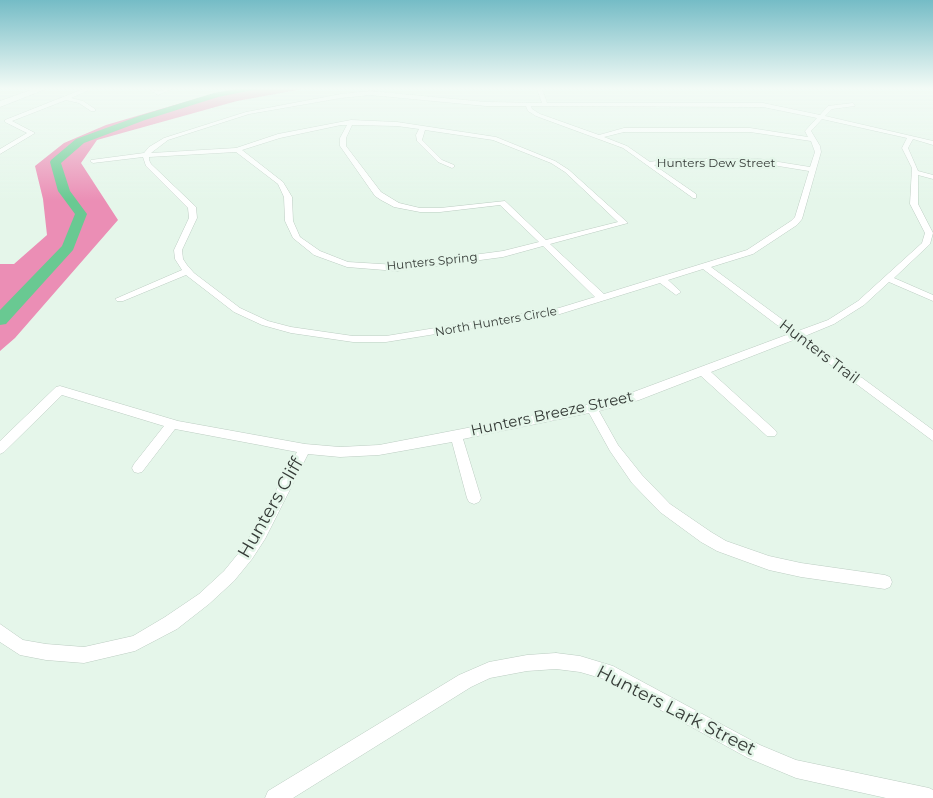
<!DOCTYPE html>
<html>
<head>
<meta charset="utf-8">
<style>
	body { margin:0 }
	canvas { display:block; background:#e5f6ea }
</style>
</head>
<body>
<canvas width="933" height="798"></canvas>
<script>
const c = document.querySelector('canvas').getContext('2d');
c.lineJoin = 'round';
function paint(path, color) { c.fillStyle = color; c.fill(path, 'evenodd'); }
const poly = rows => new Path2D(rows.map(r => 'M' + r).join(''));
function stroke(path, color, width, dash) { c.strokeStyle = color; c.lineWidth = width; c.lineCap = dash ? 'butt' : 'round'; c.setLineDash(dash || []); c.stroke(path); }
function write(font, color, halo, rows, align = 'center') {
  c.font = font + ' Montserrat,sans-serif'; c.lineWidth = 5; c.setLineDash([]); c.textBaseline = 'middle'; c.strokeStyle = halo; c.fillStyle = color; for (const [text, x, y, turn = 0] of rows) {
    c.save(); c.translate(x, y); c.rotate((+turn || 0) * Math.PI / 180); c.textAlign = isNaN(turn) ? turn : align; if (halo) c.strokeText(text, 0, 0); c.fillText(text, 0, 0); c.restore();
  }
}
paint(poly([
	[241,89,303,89,237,101,97,140,81,163,118,220,15,338,0,351,0,264,14,264,47,235,43,199,35,166,64,143,106,125,212,94]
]), '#eb8eb5');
paint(poly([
	[236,89,258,89,218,97,145,120,84,143,61,163,70,191,87,214,73,250,6,324,0,325,0,310,62,246,75,214,58,191,50,162,51,160,76,139,139,116,214,93,236,89]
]), '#69c992');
const street = poly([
	[83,89,91,89,71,98,83,101,95,109,95,111,91,111,79,103,66,100,12,121,35,133,0,154,0,149,27,133,5,122,5,120,83,89],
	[149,89,158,91,172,89,158,95,149,89],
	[537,89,542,89,547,103,763,103,820,115,828,106,853,103,855,106,832,109,825,116,933,141,933,145,913,139,908,148,918,171,933,175,933,179,918,175,918,204,933,233,930,244,894,278,933,295,933,301,889,282,864,305,834,324,805,336,933,430,933,441,796,339,711,372,775,430,777,433,775,436,767,436,701,376,639,400,599,411,618,445,642,475,670,504,711,532,726,541,769,556,801,563,885,575,890,577,892,582,890,587,885,589,801,577,769,570,717,551,701,542,660,512,632,483,610,451,589,413,463,439,481,498,479,502,474,504,469,502,467,498,452,442,379,455,340,457,308,454,265,539,252,559,234,581,209,604,177,629,135,651,84,663,46,660,20,655,0,642,0,624,23,640,46,644,84,647,133,636,165,617,199,594,224,571,242,549,255,529,297,452,175,429,142,472,138,473,134,472,132,468,134,464,164,426,62,395,4,452,0,454,0,441,56,387,60,386,178,421,305,444,340,447,379,445,612,400,789,334,703,269,668,280,681,292,676,295,660,283,560,314,386,342,353,342,291,333,262,325,234,312,186,275,123,301,117,301,115,299,182,270,175,259,174,250,189,218,188,208,146,166,143,157,93,163,90,161,91,160,144,153,149,147,164,138,246,112,341,94,370,91,486,102,542,103,537,89],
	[370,95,486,106,526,106,528,111,536,116,623,148,693,198,696,198,696,194,654,165,668,163,760,163,809,171,795,217,791,221,747,250,604,294,550,244,628,223,569,170,555,161,496,137,397,122,351,120,278,134,236,148,151,153,168,140,249,114,341,98,370,95],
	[531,106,763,107,817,118,805,131,808,137,750,128,624,128,599,135,540,114,532,109,531,106],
	[822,119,907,138,902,148,912,168,910,204,925,233,922,243,858,301,828,320,798,331,711,267,753,254,797,225,802,219,821,152,820,146,811,131,822,119],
	[341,125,347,125,340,138,340,146,375,196,381,200,394,207,420,212,440,212,500,205,539,242,503,251,397,265,348,262,320,251,300,237,293,221,292,197,283,182,242,150,280,138,341,125],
	[352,125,397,126,419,129,416,135,417,141,438,162,452,168,454,167,454,165,442,160,422,140,425,130,493,140,551,163,565,172,618,222,546,240,505,201,440,208,420,208,399,203,381,192,346,146,346,138,352,125],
	[624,132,750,132,811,141,815,152,810,167,760,159,668,159,650,162,627,146,604,137,624,132],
	[236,152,278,184,284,197,285,221,293,238,314,255,347,267,397,271,503,257,543,246,595,297,559,308,386,336,353,336,291,327,268,321,240,308,194,273,187,265,183,259,182,250,197,218,196,207,151,164,149,160,149,157,236,152],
	[556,653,580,656,613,666,760,745,796,760,929,788,933,790,933,798,886,798,796,778,748,758,604,679,580,672,556,669,527,671,490,678,471,687,293,798,265,798,268,791,459,675,489,662,527,655,556,653]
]);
const primary = poly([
	[33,89,46,89,0,107,0,101,33,89]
]);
stroke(street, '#bccdc2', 1);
stroke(primary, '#bccdc2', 1);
paint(street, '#fff');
paint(primary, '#fff');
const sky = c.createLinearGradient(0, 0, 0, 201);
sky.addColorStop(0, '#75bcc6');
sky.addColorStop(0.44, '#f3fbf6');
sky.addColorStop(1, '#f3fbf600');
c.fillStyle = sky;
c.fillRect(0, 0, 933, 201);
write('12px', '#353b37', '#e5f6ea', [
	["Hunters Dew Street",716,163],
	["Hunters Spring",432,262,-6],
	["North Hunters Circle",496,322,-10]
]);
write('15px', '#353b37', '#e5f6ea', [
	["Hunters Trail",819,352,37],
	["Hunters Breeze Street",552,414,-12]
]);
write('18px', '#353b37', '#e5f6ea', [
	["Hunters Cliff",271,508,-60],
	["Hunters Lark Street",676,711,27]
]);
</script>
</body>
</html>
